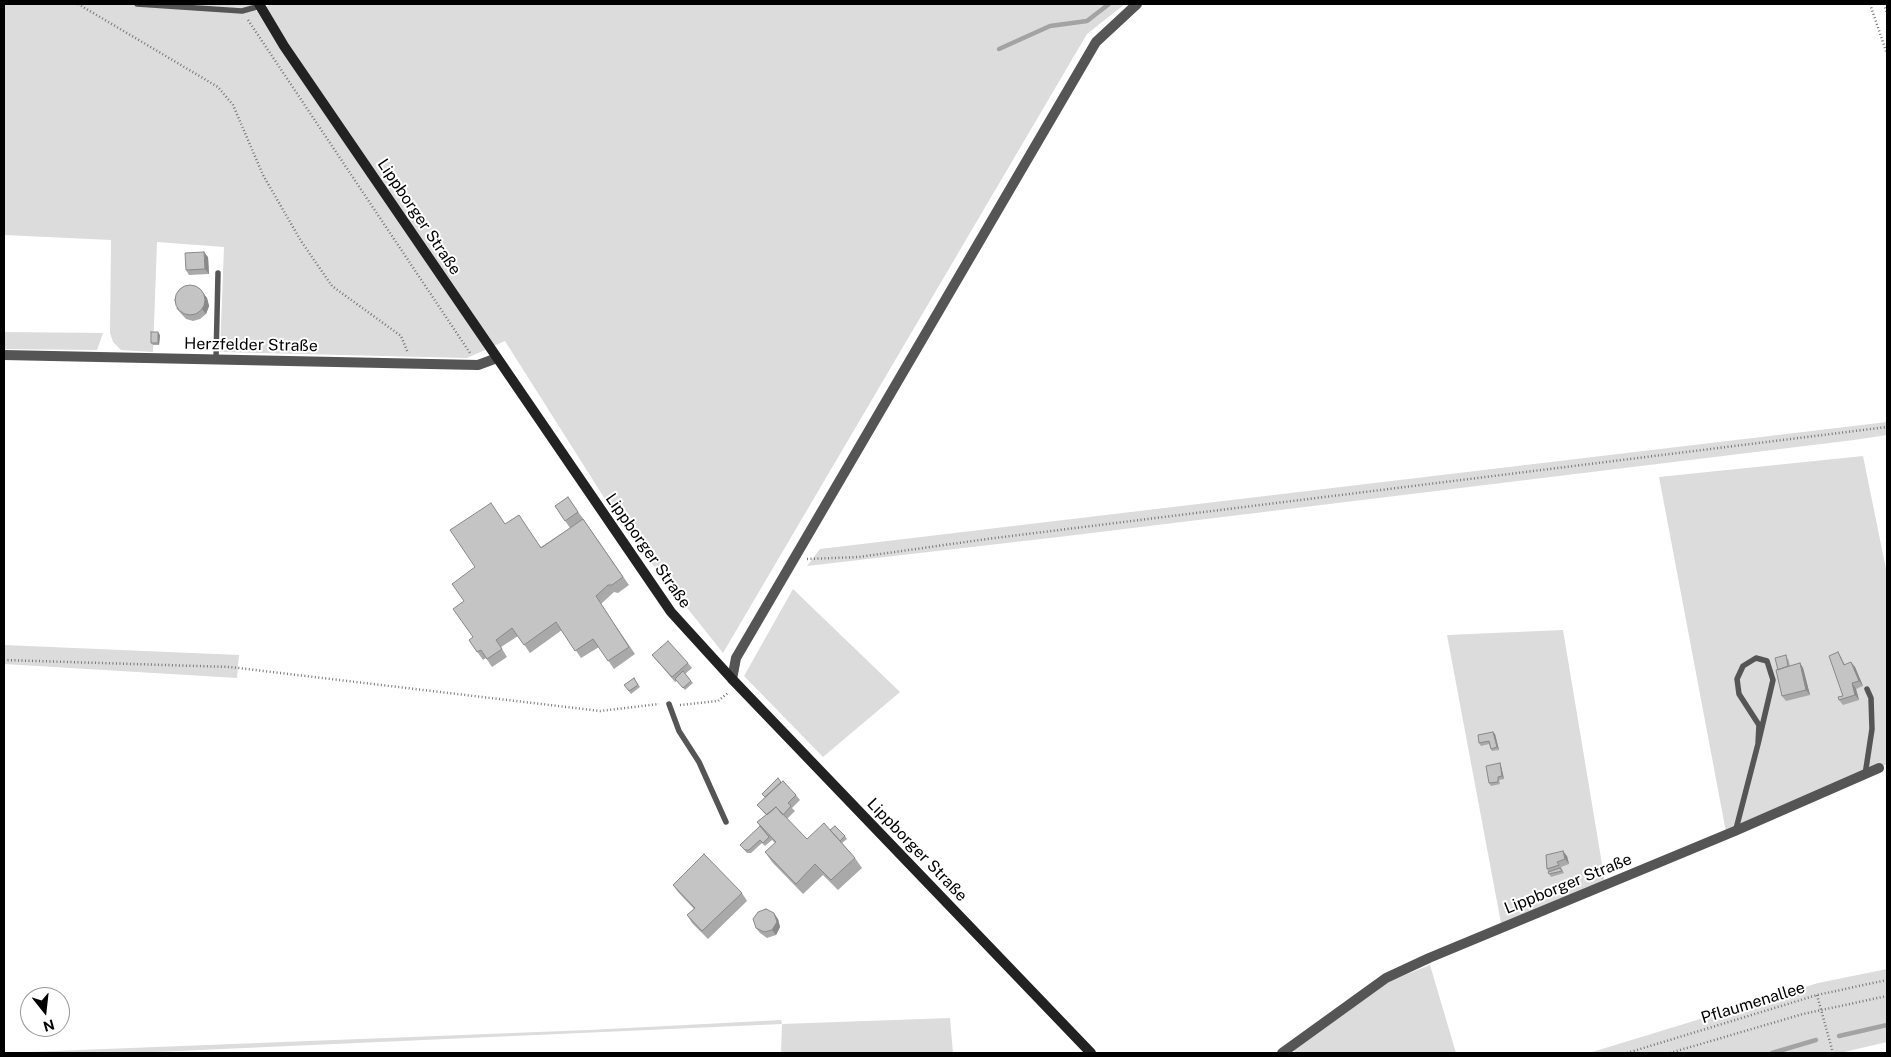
<!DOCTYPE html>
<html>
<head>
<meta charset="utf-8">
<style>
	body { margin:0 }
	#map { position:relative; width:1891px; height:1057px; overflow:hidden; background:#fff; font-family:"Public Sans",sans-serif }
	canvas { display:block }
	.frame { position:absolute; inset:0; border:5px solid #000; pointer-events:none }
	.north { position:absolute; left:20px; top:987px; width:50px; height:50px; box-sizing:border-box; background:#fff; border:1px solid #999; border-radius:50%; rotate:164deg; font-size:14px; font-weight:700; line-height:20px; text-align:center; color:#000 }
	.north::after { content:''; display:block; margin:auto; width:18px; height:22px; background:#000; clip-path:polygon(50% 0,100% 100%,50% 72%,0 100%) }
</style>
</head>
<body>
<div id="map">
<canvas width="1891" height="1057"></canvas>
<div class="frame"></div>
<div class="north">N</div>
</div>
<script>
const c = document.querySelector('canvas').getContext('2d');
c.lineJoin = 'round';
function paint(path, color) { c.fillStyle = color; c.fill(path, 'evenodd'); }
const poly = rows => new Path2D(rows.map(r => 'M' + r).join(''));
function stroke(path, color, width, dash) { c.strokeStyle = color; c.lineWidth = width; c.lineCap = dash ? 'butt' : 'round'; c.setLineDash(dash || []); c.stroke(path); }
function write(font, color, halo, rows, align = 'center') {
  c.font = font + ' "Public Sans",sans-serif'; c.lineWidth = 4; c.setLineDash([]); c.textBaseline = 'middle'; c.strokeStyle = halo; c.fillStyle = color; for (const [text, x, y, turn = 0] of rows) {
    c.save(); c.translate(x, y); c.rotate((+turn || 0) * Math.PI / 180); c.textAlign = isNaN(turn) ? turn : align; if (halo) c.strokeText(text, 0, 0); c.fillText(text, 0, 0); c.restore();
  }
}
paint(poly([
	[4,4,251,4,256,11,272,4,1125,4,1087,34,723,653,622,526,505,341,467,358,220,352,224,247,157,242,153,352,121,350,113,342,110,333,111,240,4,235],
	[4,332,103,333,97,350,4,349],
	[1887,422,1887,435,1854,440,1067,536,807,566,820,549],
	[1863,456,1887,574,1887,764,1726,832,1659,477],
	[793,589,900,692,823,757,744,676],
	[1563,630,1605,882,1501,923,1447,635],
	[4,645,239,655,237,678,4,664],
	[1430,965,1456,1053,1296,1053,1292,1049,1387,982],
	[1887,969,1887,1042,1840,1053,1589,1053,1818,983],
	[950,1018,953,1053,781,1053,782,1024,133,1053,4,1053,589,1030,781,1020,782,1024]
]), '#dcdcdc');
stroke(poly([
	[999,49,1050,26,1087,21,1109,4],
	[1839,1036,1887,1025],
	[1772,1053,1816,1040]
]), '#a3a3a3', 4.5);
stroke(poly([
	[78,4,218,87,233,105,263,175,301,241,332,286,401,336,408,353],
	[1870,4,1887,54],
	[1884,4,1887,13],
	[248,20,470,353],
	[807,559,859,557,987,539,1887,427],
	[4,660,230,667,600,711,659,704],
	[680,705,718,701,728,693],
	[1817,995,1833,1053],
	[1627,1053,1817,995,1887,980],
	[1670,1053,1803,1014,1887,996]
]), '#777', 2.5, [1, 2.5]);
stroke(poly([
	[137,4,242,11,260,6],
	[216,359,218,273],
	[669,704,679,731,699,762,726,822],
	[1865,775,1872,729,1871,698,1867,689],
	[1736,829,1758,744,1759,725,1739,694,1737,679,1743,666,1756,658,1767,661,1773,680,1758,744]
]), '#555', 5.5);
stroke(poly([
	[4,355,478,365,497,358],
	[732,679,736,658,1096,42,1137,4],
	[1282,1053,1386,978,1429,958,1735,831,1879,768]
]), '#555', 10);
stroke(poly([
	[259,4,284,46,671,612,732,679,1091,1053]
]), '#222', 10);
paint(poly([
	[208,257,209,274,189,275,186,270],
	[203,293,207,298,209,306,206,314,200,319,193,321,186,319,176,308],
	[160,335,159,345,153,345,151,343],
	[568,497,629,585,618,593,614,592,601,604,635,654,614,669,599,647,581,658,562,630,530,653,518,636,501,647,507,657,492,667,486,658,483,660,469,640,473,637,475,567,506,524,541,547,570,528,555,506],
	[1838,652,1841,657,1845,665,1855,667,1863,686,1856,689,1859,700,1843,705,1839,700,1843,696],
	[652,655,688,663,692,668,685,674,693,683,685,690,677,681,675,682],
	[1788,658,1790,666,1800,663,1803,668,1810,695,1786,701,1782,696,1778,670],
	[634,678,640,687,631,694,624,685],
	[1495,734,1499,750,1492,751,1491,749,1489,744,1481,746,1479,743],
	[1500,763,1501,766,1504,779,1499,780,1500,784,1491,786,1489,783],
	[781,782,796,795,800,800,792,808,795,811,787,819,807,839,830,830,845,836,847,839,842,843,855,858,862,868,838,890,823,875,803,894,772,862,765,852,775,843,772,840,765,846,762,843,751,853,747,853,740,845,760,826,757,822,766,815,757,805],
	[1546,855,1567,856,1569,864,1561,867,1564,873,1551,877,1547,869],
	[673,885,742,893,747,901,708,939,692,923,687,915,694,909,678,892],
	[778,919,780,927,776,935,767,938,760,933,756,928]
]), '#a9a9a9');
paint(poly([
	[204,252,208,257,209,274,205,269],
	[203,293,207,298,209,306,206,314,202,309],
	[158,332,160,335,159,345,158,343],
	[1851,662,1855,667,1863,686,1859,681],
	[1800,663,1803,668,1810,695,1806,690],
	[1852,683,1856,689,1859,700,1855,695],
	[1493,732,1495,734,1499,750,1497,747],
	[1500,763,1501,766,1504,779,1502,776],
	[1563,851,1567,856,1569,864,1565,859],
	[774,913,778,919,780,927,776,935,772,930]
]), '#898989');
const building = poly([
	[204,252,205,269,186,270,185,253,204,252],
	'175 300a15 15 0 1 1 30 0a15 15 0 1 1-30 0Z',
	[151,332,158,332,158,343,151,343,151,332],
	[568,497,578,512,565,521,555,506,568,497],
	[491,503,505,524,519,515,541,548,583,519,623,577,612,585,608,585,596,596,629,647,608,661,593,639,575,651,556,622,524,645,512,628,496,640,502,649,487,659,481,650,477,652,469,640,473,637,453,609,464,601,452,584,475,567,450,530,491,503],
	[668,641,688,663,672,677,652,655,668,641],
	[1838,652,1844,665,1851,662,1859,681,1852,683,1855,695,1839,700,1838,697,1843,696,1829,656,1838,652],
	[1786,655,1788,666,1778,670,1775,658,1786,655],
	[1800,663,1806,690,1782,696,1776,670,1800,663],
	[683,671,691,681,683,688,675,679,683,671],
	[634,678,638,685,629,691,624,685,634,678],
	[1493,732,1497,747,1491,749,1489,741,1479,743,1478,735,1493,732],
	[1500,763,1502,776,1498,777,1498,782,1489,783,1486,766,1500,763],
	[778,778,781,782,765,797,762,794,778,778],
	[783,781,796,795,788,803,791,806,783,815,776,807,767,815,757,805,783,781],
	[776,807,807,839,824,823,855,858,831,880,815,864,796,884,765,852,776,842,757,822,776,807],
	[760,826,769,837,763,843,760,840,749,850,745,850,740,845,760,826],
	[835,826,845,836,840,841,830,830,835,826],
	[1563,851,1565,859,1557,862,1559,865,1547,869,1546,855,1563,851],
	[704,854,742,893,702,931,687,915,695,908,673,885,704,854],
	[1560,868,1562,871,1549,874,1548,872,1560,868],
	[766,909,774,913,777,922,772,930,764,932,756,928,753,919,758,912,766,909]
]);
paint(building, '#c4c4c4');
stroke(building, '#898989', 1);
write('16px', '#000', '#fff', [
	["Lippborger Straße",419,217,56],
	["Herzfelder Straße",251,345,1],
	["Lippborger Straße",648,551,55],
	["Lippborger Straße",917,850,46],
	["Lippborger Straße",1568,884,-22],
	["Pflaumenallee",1753,1003,-17]
]);
</script>
</body>
</html>
